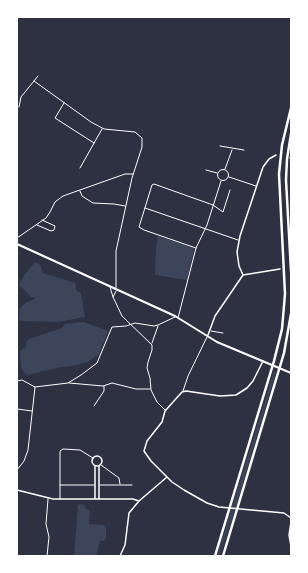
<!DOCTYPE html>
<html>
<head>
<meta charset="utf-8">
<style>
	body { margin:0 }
	#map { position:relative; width:308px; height:573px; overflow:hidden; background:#2d3142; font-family:Arial,sans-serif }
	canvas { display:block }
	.frame { position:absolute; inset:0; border:18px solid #fff; pointer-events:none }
</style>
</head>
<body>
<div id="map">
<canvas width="308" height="573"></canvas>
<div class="frame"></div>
</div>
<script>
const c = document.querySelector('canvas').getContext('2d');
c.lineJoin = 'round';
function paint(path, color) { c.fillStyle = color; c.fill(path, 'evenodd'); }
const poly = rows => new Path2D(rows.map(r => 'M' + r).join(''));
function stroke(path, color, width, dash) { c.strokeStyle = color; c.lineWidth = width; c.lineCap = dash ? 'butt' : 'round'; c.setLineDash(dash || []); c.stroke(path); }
paint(poly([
	[158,236,194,248,187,280,155,275,156,245],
	[36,261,36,263,40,264,43,273,76,283,75,288,77,291,81,293,85,317,58,322,23,321,19,320,20,308,27,302,35,299,34,297,32,298,19,285,24,275],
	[84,322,108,331,98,356,96,356,88,362,73,366,61,367,28,375,24,373,21,367,20,351,26,347,26,342,29,339,62,328,65,324],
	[274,371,276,372,230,527,220,556,239,494,219,556,217,556],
	[81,504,84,505,86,509,90,511,89,524,104,525,106,529,106,538,104,541,100,541,96,556,74,556,78,505]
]), '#3c4559');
stroke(poly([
	[34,81,91,122,104,129,135,132,142,138,142,147,132,178,116,251,116,288],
	[64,103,55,118,94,143],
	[19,107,21,97,38,76],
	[220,146,244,150],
	[80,168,102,129],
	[225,169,232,150],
	'217.5 175a5.5 5.5 0 1 1 11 0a5.5 5.5 0 1 1-11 0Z',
	[206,170,217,173],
	[229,177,256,186],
	[80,191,82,196,93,203,114,204,125,206],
	[145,208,238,240],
	[37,225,51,231,54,230,55,226,42,220],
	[17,238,46,218,50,212,55,202,63,196,125,174,133,174],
	[196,248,144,230,139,227,152,185,154,184,213,205,223,212,230,190],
	[110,287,113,297,122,316,152,345,152,350,148,362,147,368,150,378,151,390,157,402,165,410],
	[113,297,116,291],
	[178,318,196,248,207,225,221,181],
	[211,331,223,333],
	[152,343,158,326],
	[17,381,22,380,35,387,28,450,24,461,17,470],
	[69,383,103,386,112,383,136,389,150,389],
	[35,387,68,383,81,375,97,363,112,327,126,326,135,323,154,326,158,325,175,317],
	[183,391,188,376,207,337],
	[94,406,104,391,104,386],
	[17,409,32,411],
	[101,465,119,478,120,484],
	[60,485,94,485],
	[100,485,132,485],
	[60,499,60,451,63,449,80,450,93,458],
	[47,556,49,537,46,524,48,499]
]), '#fff', 1);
stroke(poly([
	[290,158,291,158],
	[243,275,239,266,237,252,240,236,263,167,269,159,276,155],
	[208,335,215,316,243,275,280,269],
	[263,361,253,381,247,388,236,395,220,396,186,391,182,392,165,411,162,422,147,441,144,451,151,461,172,482,184,490,207,503,219,507,284,513,291,518],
	'92 461a5 5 0 1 1 10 0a5 5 0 1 1-10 0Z',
	[17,490,53,499,133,499,139,501],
	[95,498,95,466],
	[99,498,99,466],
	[291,522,289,535,291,546],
	[120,556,125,545,129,513,139,501,167,477]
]), '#fff', 1.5);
stroke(poly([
	[17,244,175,316,217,342,291,373]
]), '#fff', 2);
stroke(poly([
	[291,134,287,159,286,180,291,271],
	[215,556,274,361,282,329,285,294,279,174,282,145,291,108],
	[223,556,284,353,291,314]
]), '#fff', 2.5);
</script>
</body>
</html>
